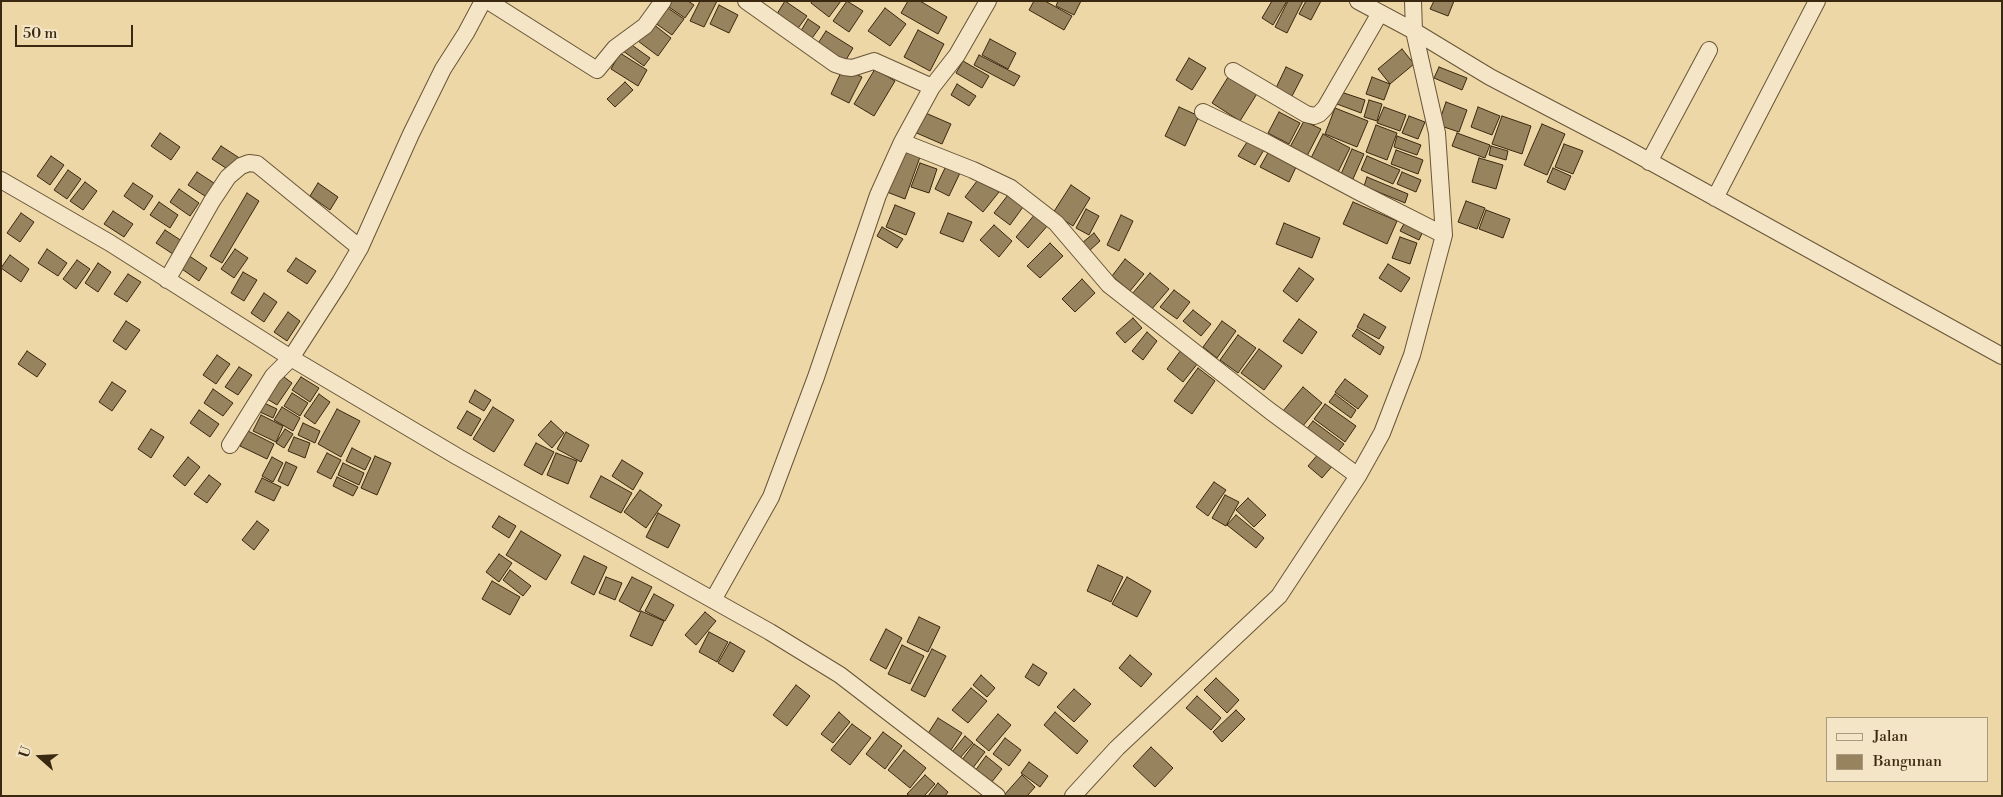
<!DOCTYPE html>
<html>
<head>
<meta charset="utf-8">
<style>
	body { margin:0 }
	#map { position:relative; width:2003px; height:797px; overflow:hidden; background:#edd7a7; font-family:"Libre Bodoni",serif }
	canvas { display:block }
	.frame { position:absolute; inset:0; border:2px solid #3b2810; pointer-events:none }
	.legend { position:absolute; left:1826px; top:717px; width:162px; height:65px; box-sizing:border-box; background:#f3e5c6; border:1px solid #a9997d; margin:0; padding:6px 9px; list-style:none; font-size:15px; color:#3b2810 }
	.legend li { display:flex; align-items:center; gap:10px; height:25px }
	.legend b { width:25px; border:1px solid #a9997d }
	.north { position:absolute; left:15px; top:732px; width:50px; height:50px; -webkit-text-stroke:4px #f3e5c6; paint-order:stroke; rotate:289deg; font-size:14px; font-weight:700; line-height:20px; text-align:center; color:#3b2810 }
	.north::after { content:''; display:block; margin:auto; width:18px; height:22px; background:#3b2810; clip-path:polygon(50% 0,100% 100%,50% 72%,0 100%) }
	.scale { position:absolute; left:15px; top:25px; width:118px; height:22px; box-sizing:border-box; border:2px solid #3b2810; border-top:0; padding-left:6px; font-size:15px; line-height:18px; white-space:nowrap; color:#3b2810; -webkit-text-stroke:4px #f3e5c6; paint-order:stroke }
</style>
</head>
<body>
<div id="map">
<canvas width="2003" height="797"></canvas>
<div class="frame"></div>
<ul class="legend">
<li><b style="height:6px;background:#f3e5c6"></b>Jalan</li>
<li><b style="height:14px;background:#98835f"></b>Bangunan</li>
</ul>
<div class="north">U</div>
<div class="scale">50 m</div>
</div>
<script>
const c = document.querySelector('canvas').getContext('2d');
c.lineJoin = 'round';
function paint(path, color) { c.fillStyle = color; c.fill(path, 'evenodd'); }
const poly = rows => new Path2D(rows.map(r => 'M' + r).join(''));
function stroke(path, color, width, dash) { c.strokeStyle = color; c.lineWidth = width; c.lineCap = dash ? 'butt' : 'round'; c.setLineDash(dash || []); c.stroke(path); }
const building = poly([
	[660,1,688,1,694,5,685,18,660,1],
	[700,1,717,1,704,27,690,21,700,1],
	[785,1,807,16,796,31,775,17,785,1],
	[812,1,841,1,829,17,811,3,812,1],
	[847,1,863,11,849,32,833,21,847,1],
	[908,1,920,1,947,17,938,34,901,13,908,1],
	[1034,1,1045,1,1072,16,1064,30,1029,10,1034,1],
	[1058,1,1081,1,1074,15,1056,6,1058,1],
	[1272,1,1287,1,1273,25,1262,18,1272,1],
	[1288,1,1303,1,1287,33,1275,27,1288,1],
	[1306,1,1321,1,1311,20,1299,14,1306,1],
	[1434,1,1454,1,1448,16,1430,9,1434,1],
	[662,4,684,19,672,35,651,20,662,4],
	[719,5,738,15,729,33,710,24,719,5],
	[885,8,906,24,890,46,868,31,885,8],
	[808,19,820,27,810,41,799,34,808,19],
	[648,20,671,38,658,56,634,38,648,20],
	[918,30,944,44,930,71,904,57,918,30],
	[826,31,853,48,843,65,815,48,826,31],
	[990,39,1016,53,1008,69,982,55,990,39],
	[629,43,650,58,644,66,623,51,629,43],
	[1402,49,1414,64,1390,84,1378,69,1402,49],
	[620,53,647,70,638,86,611,69,620,53],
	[979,55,1020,76,1014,86,974,65,979,55],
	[1189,58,1206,68,1192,90,1176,80,1189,58],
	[963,61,989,76,982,88,956,73,963,61],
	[1286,67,1303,75,1292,96,1276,88,1286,67],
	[1439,67,1467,78,1462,90,1434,78,1439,67],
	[843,68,862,77,849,103,831,94,843,68],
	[875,69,895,81,874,116,854,104,875,69],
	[1230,74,1258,92,1240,121,1212,103,1230,74],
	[1372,77,1390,84,1384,100,1366,94,1372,77],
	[625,82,633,90,615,107,607,99,625,82],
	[957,84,976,96,969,106,951,95,957,84],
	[1341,92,1365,100,1361,113,1337,104,1341,92],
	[1369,100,1382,104,1377,121,1364,117,1369,100],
	[1446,102,1467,110,1459,132,1438,125,1446,102],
	[1179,107,1199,116,1185,146,1165,136,1179,107],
	[1384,107,1406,115,1400,131,1377,123,1384,107],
	[1478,107,1500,116,1492,135,1471,127,1478,107],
	[1335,108,1368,121,1357,147,1325,134,1335,108],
	[921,111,951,124,942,144,912,131,921,111],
	[1279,112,1300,123,1289,144,1268,133,1279,112],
	[1409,116,1425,122,1418,139,1402,133,1409,116],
	[1502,116,1531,126,1522,154,1492,144,1502,116],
	[1304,121,1321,129,1307,156,1290,147,1304,121],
	[1542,124,1565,134,1547,175,1524,165,1542,124],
	[1376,125,1397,133,1387,160,1366,152,1376,125],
	[160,133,180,147,171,160,151,146,160,133],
	[1457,133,1490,145,1485,158,1452,146,1457,133],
	[1323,134,1350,148,1337,174,1310,160,1323,134],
	[1397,136,1421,145,1417,155,1394,147,1397,136],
	[1249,139,1265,148,1255,165,1238,156,1249,139],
	[1564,144,1583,151,1573,174,1555,167,1564,144],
	[221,146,241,159,232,172,212,159,221,146],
	[1491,146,1508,151,1506,160,1489,155,1491,146],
	[1352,149,1364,154,1353,179,1341,174,1352,149],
	[1396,150,1423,160,1418,174,1391,164,1396,150],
	[902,151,920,157,905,199,887,192,902,151],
	[1269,151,1297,165,1289,182,1260,167,1269,151],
	[51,156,64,165,50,185,37,176,51,156],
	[1367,156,1400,170,1393,184,1361,170,1367,156],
	[1479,158,1503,165,1496,189,1472,182,1479,158],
	[920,163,937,169,929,193,911,187,920,163],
	[946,166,960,173,949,196,935,189,946,166],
	[1553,168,1571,176,1565,190,1547,182,1553,168],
	[68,170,81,179,67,199,54,190,68,170],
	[197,172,217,185,208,198,188,185,197,172],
	[1402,172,1421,180,1416,192,1397,184,1402,172],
	[980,177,999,192,983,212,965,197,980,177],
	[1367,177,1408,194,1405,203,1364,186,1367,177],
	[85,182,97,191,83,210,70,201,85,182],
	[133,183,153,196,144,210,124,196,133,183],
	[318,183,338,197,330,210,310,196,318,183],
	[1071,185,1090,198,1073,226,1053,213,1071,185],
	[179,189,199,203,190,216,170,202,179,189],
	[247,193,259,201,222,263,210,256,247,193],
	[1008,195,1023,207,1010,225,994,213,1008,195],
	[1466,201,1485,208,1477,229,1458,222,1466,201],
	[159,202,178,215,170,228,150,215,159,202],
	[1353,202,1397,221,1387,244,1343,224,1353,202],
	[895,205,915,213,906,235,886,227,895,205],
	[1086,209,1099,216,1089,235,1076,228,1086,209],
	[1486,210,1510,219,1503,238,1479,229,1486,210],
	[113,211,133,224,124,237,104,224,113,211],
	[21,213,34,222,20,242,7,233,21,213],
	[948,213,972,222,963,242,940,233,948,213],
	[1036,213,1049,224,1028,248,1016,237,1036,213],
	[1121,215,1133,221,1119,251,1107,245,1121,215],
	[1405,222,1423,231,1419,240,1400,231,1405,222],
	[1284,223,1320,238,1312,258,1276,244,1284,223],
	[994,225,1012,241,999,257,980,240,994,225],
	[882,227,903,239,897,248,877,236,882,227],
	[165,230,185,243,176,256,156,243,165,230],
	[1094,233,1100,241,1089,251,1082,243,1094,233],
	[1400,237,1417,243,1410,264,1392,258,1400,237],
	[1050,243,1063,256,1040,278,1027,266,1050,243],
	[47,249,67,263,58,276,38,263,47,249],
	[235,249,248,258,234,278,221,269,235,249],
	[10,255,29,269,21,282,1,268,10,255],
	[188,255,207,268,199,281,179,267,188,255],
	[296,258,316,271,307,284,287,271,296,258],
	[1125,259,1144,274,1130,291,1112,276,1125,259],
	[77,260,90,269,76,289,63,279,77,260],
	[98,263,111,272,98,292,85,283,98,263],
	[1388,264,1410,278,1401,292,1379,278,1388,264],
	[1299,268,1314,279,1297,302,1283,291,1299,268],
	[243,272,257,280,244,301,231,293,243,272],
	[1150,273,1169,289,1151,310,1132,294,1150,273],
	[128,274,141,282,127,302,114,294,128,274],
	[1082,279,1095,293,1075,312,1062,299,1082,279],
	[1174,290,1190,302,1177,319,1160,307,1174,290],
	[264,293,277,302,264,322,251,313,264,293],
	[1193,310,1211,324,1201,336,1183,321,1193,310],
	[288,312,300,321,287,341,274,332,288,312],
	[1364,314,1386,327,1379,339,1357,327,1364,314],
	[1133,318,1142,328,1125,343,1116,333,1133,318],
	[1299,319,1317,332,1302,354,1283,341,1299,319],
	[126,321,140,330,126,350,113,341,126,321],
	[1222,321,1236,331,1217,358,1203,347,1222,321],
	[1357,329,1384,347,1380,355,1352,336,1357,329],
	[1147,332,1157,341,1143,360,1132,351,1147,332],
	[1238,335,1256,348,1238,373,1220,360,1238,335],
	[1259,349,1282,366,1264,390,1241,373,1259,349],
	[1181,350,1198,363,1183,382,1167,369,1181,350],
	[27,351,46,364,37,377,18,364,27,351],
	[217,355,230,364,216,384,203,375,217,355],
	[239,367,252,375,238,395,225,387,239,367],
	[1198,368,1215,381,1192,414,1174,401,1198,368],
	[280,374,292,383,277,405,264,397,280,374],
	[301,377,319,388,310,402,292,390,301,377],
	[1345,379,1368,396,1358,409,1335,392,1345,379],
	[112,382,126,391,112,411,99,402,112,382],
	[1303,387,1322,403,1302,427,1283,411,1303,387],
	[213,389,233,403,223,416,204,403,213,389],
	[475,390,491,400,484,411,469,402,475,390],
	[292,393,308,403,300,416,284,406,292,393],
	[319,394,330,402,315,424,304,416,319,394],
	[1335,394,1356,410,1351,418,1329,402,1335,394],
	[264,403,277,409,273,418,260,412,264,403],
	[1325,404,1356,426,1345,442,1314,419,1325,404],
	[282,407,300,418,293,431,274,420,282,407],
	[493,407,514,420,494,452,473,439,493,407],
	[337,409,360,421,341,457,318,444,337,409],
	[199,410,219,424,210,437,190,423,199,410],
	[467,411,481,419,471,436,457,428,467,411],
	[261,415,283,426,276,442,253,431,261,415],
	[551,421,564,433,552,448,538,435,551,421],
	[1313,421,1344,444,1337,453,1306,430,1313,421],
	[303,423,320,431,315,443,298,435,303,423],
	[151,429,164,437,151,458,138,449,151,429],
	[285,429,293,434,284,448,276,443,285,429],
	[248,431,274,444,267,459,240,446,248,431],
	[566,432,589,445,581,462,557,449,566,432],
	[294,437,310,443,305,458,288,451,294,437],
	[536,443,554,452,542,475,524,465,536,443],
	[352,448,371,458,365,470,346,461,352,448],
	[1320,452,1334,464,1322,478,1308,466,1320,452],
	[327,453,341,460,331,479,317,472,327,453],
	[556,453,577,461,568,484,547,475,556,453],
	[375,456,391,463,377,495,361,488,375,456],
	[188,457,200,467,185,486,173,476,188,457],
	[272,457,283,463,273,482,262,476,272,457],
	[622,460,643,473,633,490,612,476,622,460],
	[286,462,297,467,288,486,278,481,286,462],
	[343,463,364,473,359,485,338,475,343,463],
	[209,475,221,484,207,503,194,494,209,475],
	[601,476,632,493,621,513,590,497,601,476],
	[337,477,358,487,353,496,333,486,337,477],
	[262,478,281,487,274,501,255,492,262,478],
	[1214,482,1226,490,1208,516,1196,507,1214,482],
	[640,490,662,505,646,528,624,512,640,490],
	[1225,495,1239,502,1226,526,1212,518,1225,495],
	[1248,498,1266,515,1254,527,1236,510,1248,498],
	[658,513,680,525,668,548,646,537,658,513],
	[1236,515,1264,538,1256,548,1227,525,1236,515],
	[499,516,516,526,509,538,492,527,499,516],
	[257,521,269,530,254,550,242,540,257,521],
	[521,531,561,555,546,580,506,555,521,531],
	[499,554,512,563,499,582,486,572,499,554],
	[584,556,607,567,594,595,571,583,584,556],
	[1098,565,1123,577,1111,602,1087,591,1098,565],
	[510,570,531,586,523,596,503,580,510,570],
	[606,577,622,583,615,600,599,593,606,577],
	[632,577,652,587,639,612,619,601,632,577],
	[1127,577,1151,591,1137,617,1112,604,1127,577],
	[492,581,520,597,510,615,482,599,492,581],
	[654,594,674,605,665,621,645,611,654,594],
	[641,611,664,621,652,646,630,636,641,611],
	[705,612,716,621,696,645,685,635,705,612],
	[919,617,940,627,928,652,907,642,919,617],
	[886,629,902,638,886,669,870,660,886,629],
	[709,632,728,642,717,662,699,652,709,632],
	[730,642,745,651,733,672,718,663,730,642],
	[902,645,924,656,910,684,888,674,902,645],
	[932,649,946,656,925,697,911,690,932,649],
	[1130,655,1152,674,1141,687,1119,668,1130,655],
	[1033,664,1047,673,1039,686,1025,677,1033,664],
	[981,675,995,688,987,697,973,685,981,675],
	[1216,678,1239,700,1227,713,1204,690,1216,678],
	[796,685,810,696,787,726,773,715,796,685],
	[971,688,987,701,968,723,952,710,971,688],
	[1074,689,1091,704,1074,722,1057,707,1074,689],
	[1197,696,1221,718,1211,730,1186,708,1197,696],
	[1236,710,1245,719,1222,742,1213,732,1236,710],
	[839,712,850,722,833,743,821,734,839,712],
	[1055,712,1088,741,1077,754,1044,725,1055,712],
	[998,714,1011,725,989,751,976,740,998,714],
	[938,718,962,733,951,750,927,735,938,718],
	[852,724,871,738,850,765,831,750,852,724],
	[883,732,902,746,885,769,866,754,883,732],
	[965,736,973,743,960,758,952,752,965,736],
	[1005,738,1021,750,1009,766,993,754,1005,738],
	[974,744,985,752,972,769,961,761,974,744],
	[1151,747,1173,768,1155,787,1133,766,1151,747],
	[904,750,926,768,910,788,888,770,904,750],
	[986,756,1002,769,991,783,975,771,986,756],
	[1029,762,1048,776,1040,787,1021,773,1029,762],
	[925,775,935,784,924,796,910,796,907,794,925,775],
	[1022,775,1035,787,1027,796,1007,796,1005,794,1022,775],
	[938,783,948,792,945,796,928,796,938,783]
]);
paint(building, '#98835f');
stroke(building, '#3b2810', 1);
const street = poly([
	[483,1,466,33,443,69,411,134,360,248,340,282,291,358,458,457,770,632,840,675,997,796],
	[488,1,597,70,615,48,645,26,663,1],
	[746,1,835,64,844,67,852,68,874,61,932,87],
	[988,1,957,55,932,87,902,142,973,170,1011,188,1056,223,1109,285,1270,411,1358,476],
	[1358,1,1414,31,1490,77,1620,145,2002,356],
	[1233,71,1306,114,1314,116,1319,114,1325,108,1380,13],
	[1203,112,1267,143,1359,192,1444,235],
	[1649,162,1709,50],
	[1,180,110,243,291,358,273,376,230,445],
	[1715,198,1817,1],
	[167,280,212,201,228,177,241,166,249,163,257,164,360,248],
	[713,600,771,497,816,377,878,195,902,142],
	[1073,796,1117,748,1279,596,1358,476,1382,433,1412,355,1444,235,1437,133,1414,31,1413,1]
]);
stroke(street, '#685436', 18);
stroke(street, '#f3e5c6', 16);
</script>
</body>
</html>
